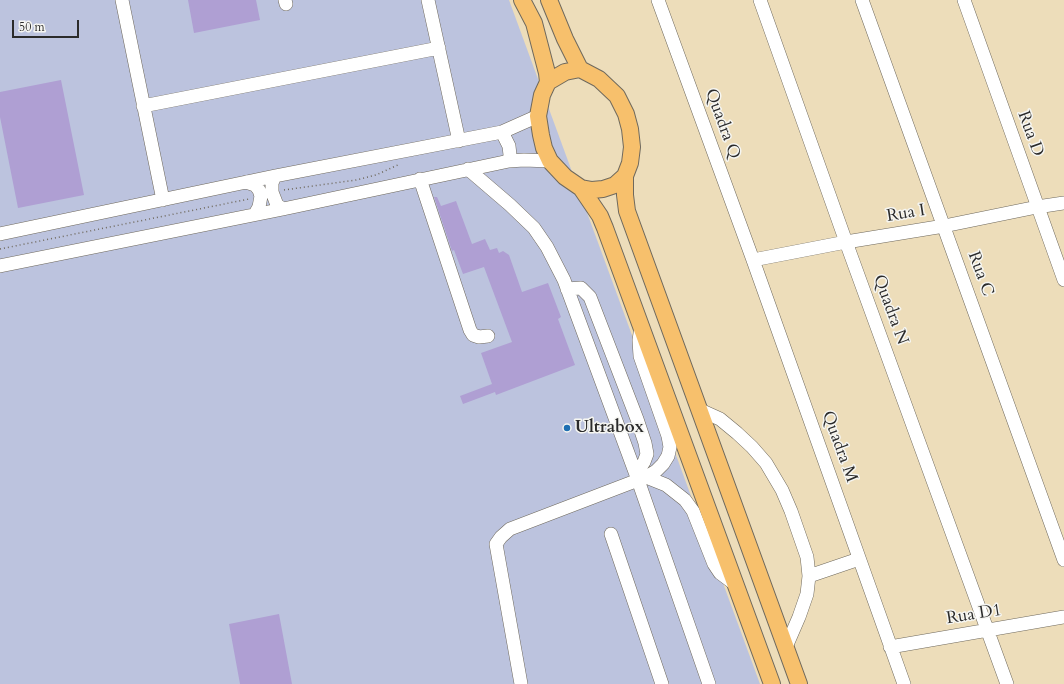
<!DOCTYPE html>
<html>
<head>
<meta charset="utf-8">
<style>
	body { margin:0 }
	#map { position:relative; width:1064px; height:684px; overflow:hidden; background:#edddba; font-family:Cardo,serif }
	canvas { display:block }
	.scale { position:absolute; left:12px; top:20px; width:67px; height:18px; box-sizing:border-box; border:2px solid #2b2b2b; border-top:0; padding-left:5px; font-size:12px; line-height:14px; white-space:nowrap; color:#2b2b2b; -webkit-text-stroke:3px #f6f6f2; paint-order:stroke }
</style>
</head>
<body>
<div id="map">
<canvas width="1064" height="684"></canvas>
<div class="scale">50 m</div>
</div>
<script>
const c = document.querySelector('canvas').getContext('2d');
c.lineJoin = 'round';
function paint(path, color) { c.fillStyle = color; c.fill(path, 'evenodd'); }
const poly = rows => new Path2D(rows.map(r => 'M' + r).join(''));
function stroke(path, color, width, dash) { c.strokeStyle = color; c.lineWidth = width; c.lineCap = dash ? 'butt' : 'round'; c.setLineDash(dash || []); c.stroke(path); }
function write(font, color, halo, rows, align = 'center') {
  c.font = font + ' Cardo,serif'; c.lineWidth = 3; c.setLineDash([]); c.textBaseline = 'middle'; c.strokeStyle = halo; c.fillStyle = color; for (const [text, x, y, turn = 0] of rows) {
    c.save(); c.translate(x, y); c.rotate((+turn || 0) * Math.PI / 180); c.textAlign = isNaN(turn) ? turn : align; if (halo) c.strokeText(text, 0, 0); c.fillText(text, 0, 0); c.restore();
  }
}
paint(poly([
	[0,0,509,0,760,684,0,684]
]), '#bcc3de');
paint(poly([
	[188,0,256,0,260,20,194,33],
	[61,80,84,195,18,208,0,117,0,92],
	[434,197,437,197,441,206,456,201,472,244,485,239,490,250,497,248,499,253,503,251,509,255,522,292,548,283,561,317,558,319,575,365,496,395,495,392,463,404,460,396,492,384,481,353,512,342,484,267,463,274,454,250,452,251],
	[279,614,292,684,240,684,229,624]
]), '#af9fd3');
const minor = poly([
	[122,0,163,200],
	[285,0,286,4],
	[428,0,459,141],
	[658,0,753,260,904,684],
	[760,0,846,242,1007,684],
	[862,0,1064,560],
	[964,0,1064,280],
	[143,106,439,48],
	[502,132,509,146,510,155,509,161],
	[468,169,510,205,534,228,547,247,564,280,638,480,709,684],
	[275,176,272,183,272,192,277,205,283,209],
	[420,179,470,330,473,335,479,337,488,336],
	[246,182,255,185,259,190,261,196,259,207,255,214],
	[0,234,275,176,502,132,538,116],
	[753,260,846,242,944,226,1037,207,1064,203],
	[0,266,283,209,509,161,524,160,550,161],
	[567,289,581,288,590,297,637,419,645,443,647,454,644,462,636,474],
	[700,410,720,419,737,433,752,447,766,463,782,490,791,511,807,557,809,576,807,594,799,617,786,647],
	[646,477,666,485,685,500,693,511,714,564,720,573,736,585],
	[611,534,662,684],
	[809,576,859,559],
	[890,647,1064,617],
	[521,684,496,544,501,537,510,529,646,477,656,471,663,464,668,456,670,447,668,436,640,356,639,340,641,327]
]);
const major = poly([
	[522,0,534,23,547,73,548,82,542,95,538,116,541,135,544,148,550,161,565,177,581,188,592,190,603,189,615,185,625,176],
	[549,0,565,39,580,69],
	[548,82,565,72,580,69,599,79,617,96,626,114,630,129,632,147,630,163,625,176,625,195,627,211,799,684],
	[581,188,600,216,605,228,772,684]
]);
stroke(minor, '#6f695d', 14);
stroke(major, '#6f695d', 18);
stroke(poly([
	[284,190,356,180,376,175,400,164],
	[0,249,249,199]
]), '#6f695d', 1.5, [1, 3]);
stroke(minor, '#fff', 13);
stroke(major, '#f7c06c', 16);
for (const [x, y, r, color] of [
	[567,428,4,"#1f6fb2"]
]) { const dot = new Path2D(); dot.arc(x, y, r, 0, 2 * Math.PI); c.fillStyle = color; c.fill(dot); stroke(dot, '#f6f6f2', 1.5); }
write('17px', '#2b2b2b', '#f6f6f2', [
	["Quadra Q",722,124,70],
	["Rua D",1030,134,70],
	["Rua I",906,214,-9],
	["Rua C",980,274,70],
	["Quadra N",890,310,70],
	["Quadra M",839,447,70],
	["Rua D1",974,615,-9]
]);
write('bold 17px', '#2b2b2b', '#f6f6f2', [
	["Ultrabox",575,428]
], 'left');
</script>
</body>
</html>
